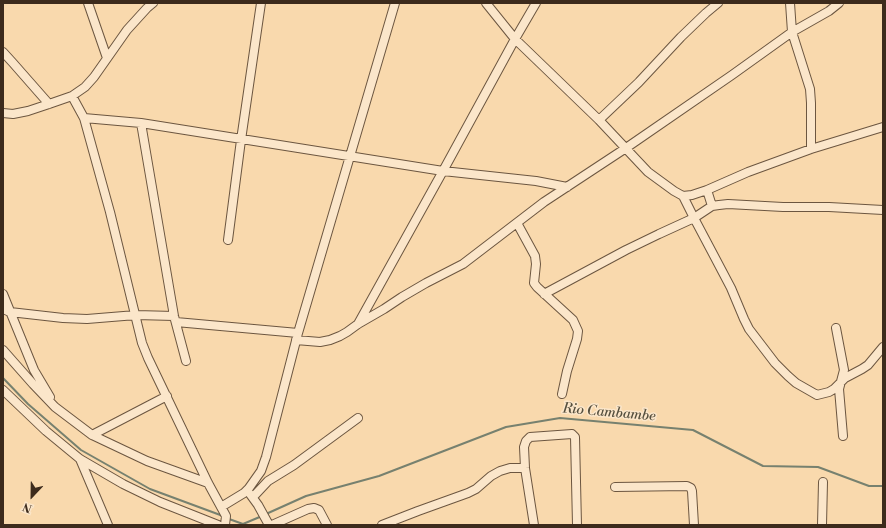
<!DOCTYPE html>
<html>
<head>
<meta charset="utf-8">
<style>
	body { margin:0 }
	#map { position:relative; width:886px; height:528px; overflow:hidden; background:#f9d9ad; font-family:"Libre Bodoni",serif }
	canvas { display:block }
	.frame { position:absolute; inset:0; border:4px solid #3d2b1c; pointer-events:none }
	.north { position:absolute; left:12px; top:476px; width:40px; height:40px; -webkit-text-stroke:3px #fbe6ca; paint-order:stroke; rotate:202deg; font-size:11px; font-weight:700; line-height:16px; text-align:center; color:#3d2b1c }
	.north::after { content:''; display:block; margin:auto; width:14px; height:18px; background:#3d2b1c; clip-path:polygon(50% 0,100% 100%,50% 72%,0 100%) }
</style>
</head>
<body>
<div id="map">
<canvas width="886" height="528"></canvas>
<div class="frame"></div>
<div class="north">N</div>
</div>
<script>
const c = document.querySelector('canvas').getContext('2d');
c.lineJoin = 'round';
const poly = rows => new Path2D(rows.map(r => 'M' + r).join(''));
function stroke(path, color, width, dash) { c.strokeStyle = color; c.lineWidth = width; c.lineCap = dash ? 'butt' : 'round'; c.setLineDash(dash || []); c.stroke(path); }
function write(font, color, halo, rows, align = 'center') {
  c.font = font + ' "Libre Bodoni",serif'; c.lineWidth = 3; c.setLineDash([]); c.textBaseline = 'middle'; c.strokeStyle = halo; c.fillStyle = color; for (const [text, x, y, turn = 0] of rows) {
    c.save(); c.translate(x, y); c.rotate((+turn || 0) * Math.PI / 180); c.textAlign = isNaN(turn) ? turn : align; if (halo) c.strokeText(text, 0, 0); c.fillText(text, 0, 0); c.restore();
  }
}
stroke(poly([
	[3,378,28,404,81,450,150,489,223,516],
	[266,514,306,496,379,476,506,427,560,418,693,430,763,466,818,467,869,486,883,486],
	[229,519,243,524],
	[243,524,262,516]
]), '#77816f', 2);
const street = poly([
	[88,3,107,58],
	[486,3,515,39,599,120,648,172,674,191,683,196,692,195,707,190,712,206,719,205,728,204,783,207,829,207,883,210],
	[790,3,792,32,810,89,811,103,811,149],
	[3,52,13,63,49,104],
	[72,96,84,118,110,212,142,343,148,358,208,483,226,516,225,525],
	[3,113,13,114,28,111,49,104,72,96,85,87,94,77,127,30,147,8,153,3],
	[84,118,141,123,443,171,536,181,567,187],
	[599,120,639,82,681,37,706,13,718,3],
	[141,123,174,316,186,361],
	[707,190,748,172,811,149,883,127],
	[683,196,694,218,712,252,731,288,744,319,749,329,775,363,788,376,796,383,817,395,829,392,834,389,845,378,862,369,868,365,883,347],
	[517,223,535,256,536,264,534,283,537,287,573,320,578,331,577,339,567,371,562,394],
	[228,240,241,140,261,3],
	[3,294,34,370,50,397],
	[544,294,626,250,659,234,694,218,712,206],
	[3,309,10,312,63,318,87,319,136,315,174,316],
	[176,322,298,333],
	[358,324,443,171,515,39,536,3],
	[836,328,844,370,839,389,843,436],
	[296,340,320,342,330,340,340,336,347,332,358,324,384,309,402,297,426,283,463,264,544,202,626,148,732,75,792,32,829,11,839,3],
	[3,350,33,384,55,407,92,435,147,461,208,483],
	[3,390,46,431,80,459,123,484,160,502,218,525],
	[92,435,167,396],
	[80,459,108,525],
	[615,487,687,486,691,488,692,491,694,525],
	[250,494,258,505,269,525],
	[253,497,268,481,294,465,358,418],
	[221,507,244,493,249,488,261,471,266,457,298,333,395,3],
	[272,525,308,509,314,508,319,510,327,525],
	[382,525,418,511,468,493,476,489,491,476,500,471,510,468,525,468],
	[534,525,525,468,524,447,526,441,530,437,572,434,575,437,577,525],
	[822,525,823,482]
]);
stroke(street, '#6c5640', 10);
stroke(street, '#fbe6ca', 8);
write('italic 14px', '#554f3e', '#fbe6ca', [
	["Rio Cambambe",609,413,5]
]);
</script>
</body>
</html>
